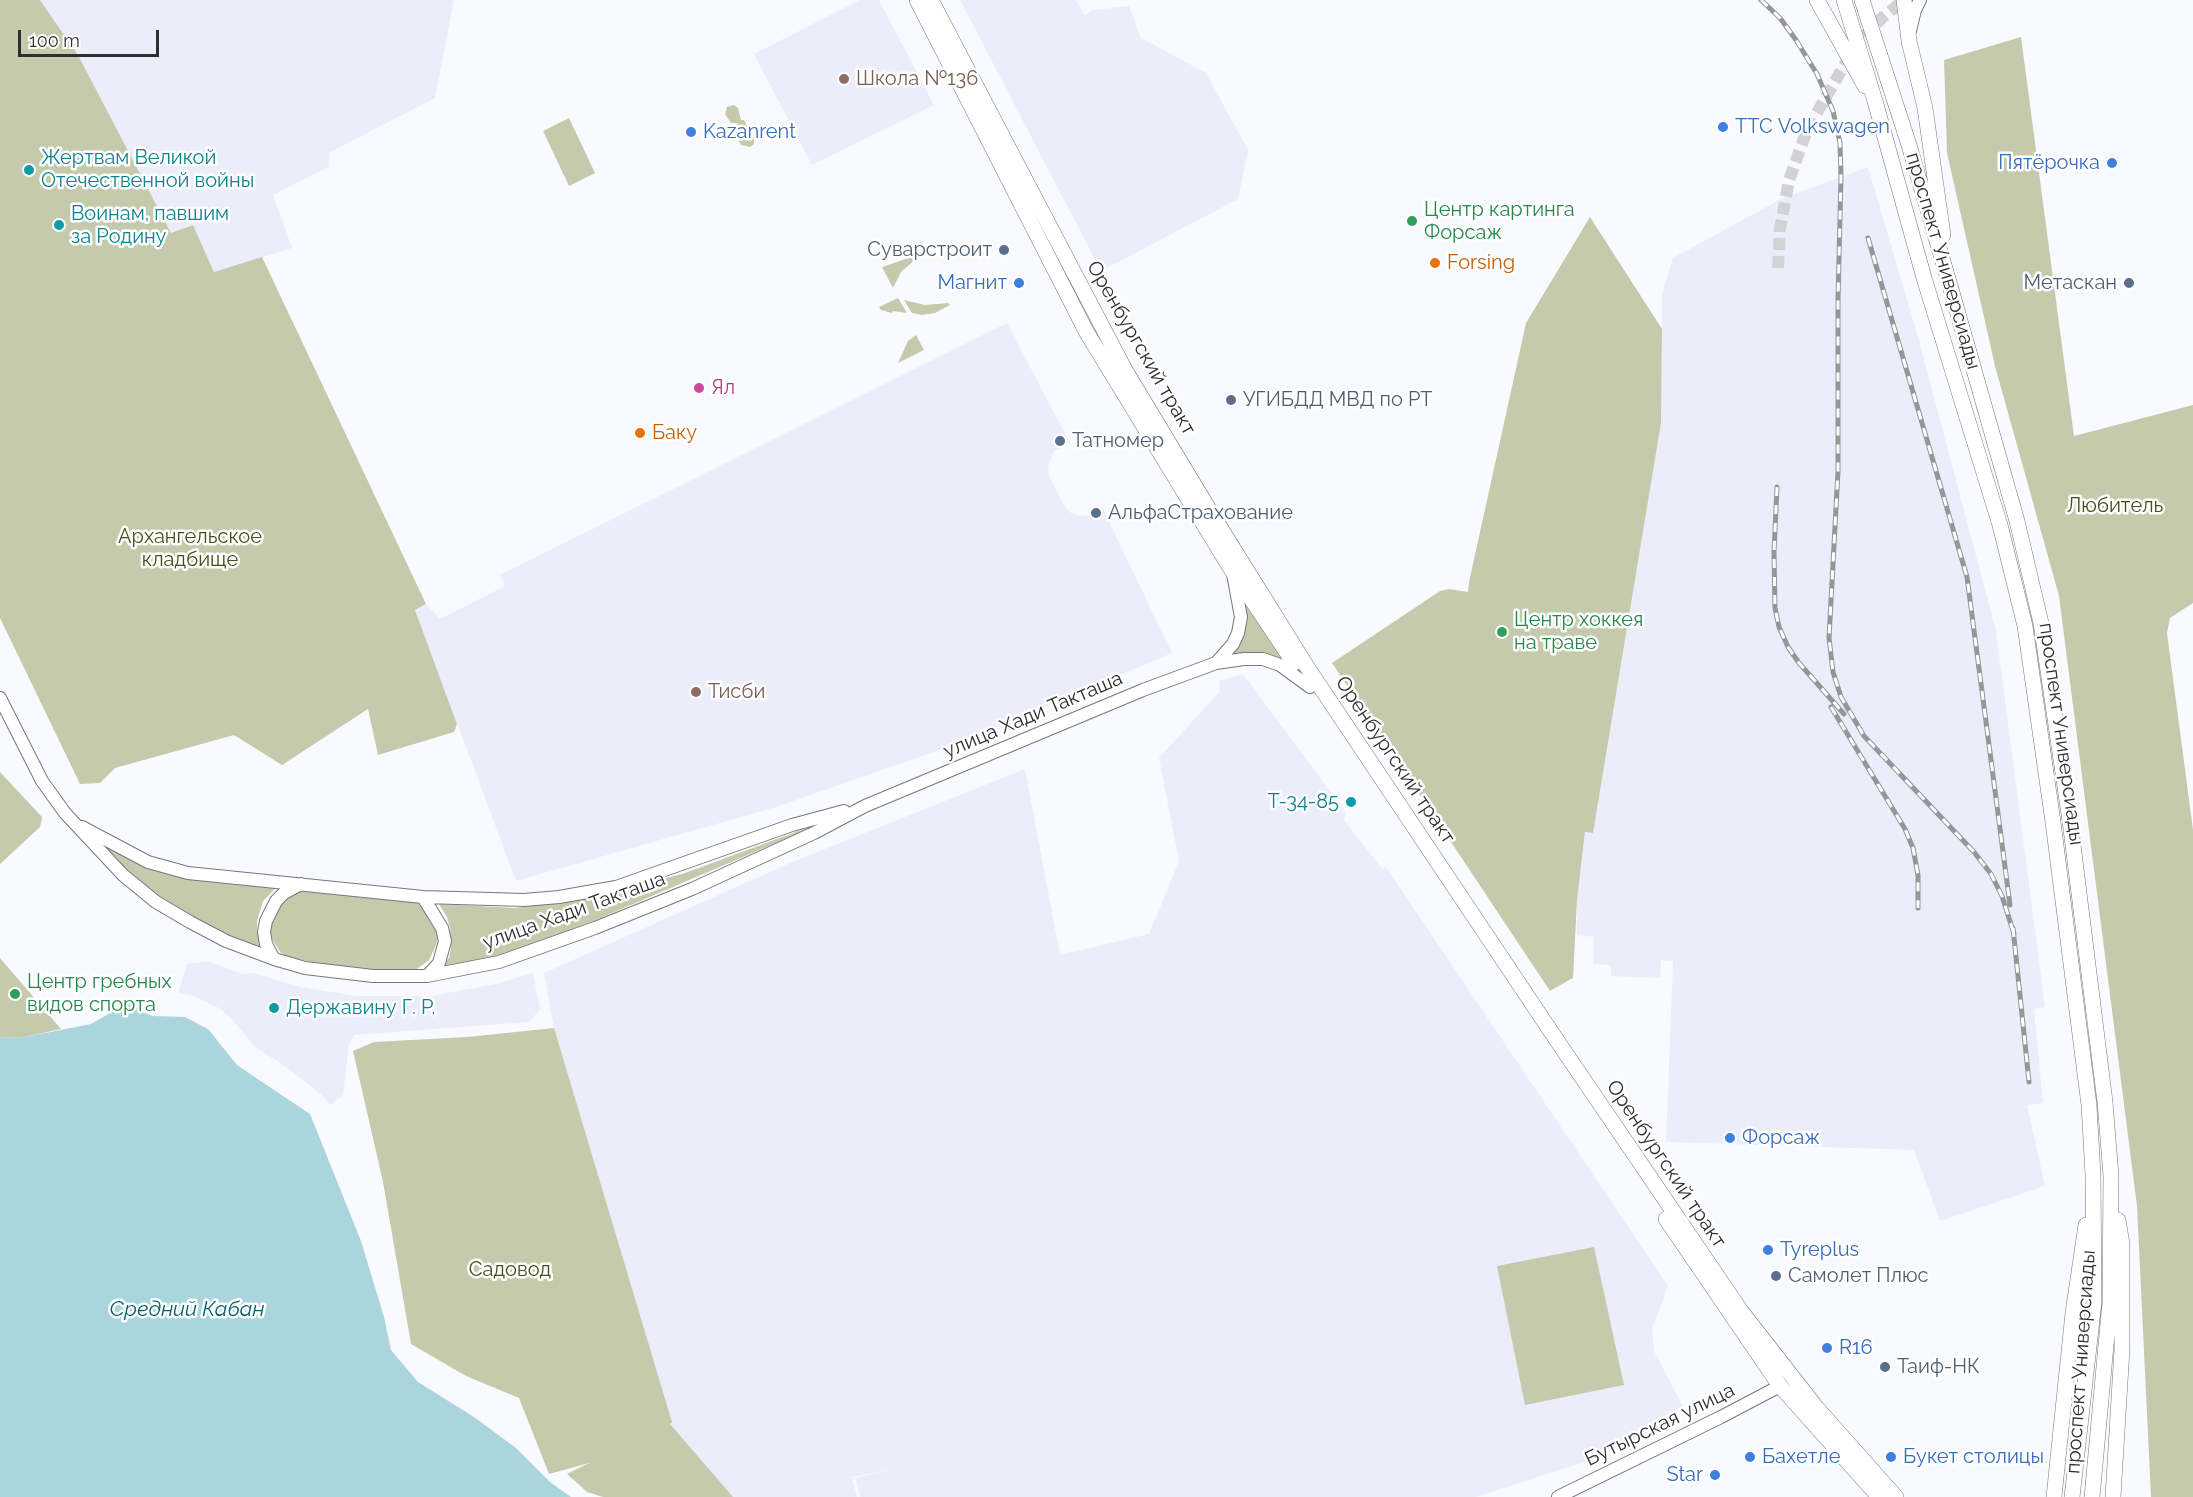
<!DOCTYPE html>
<html>
<head>
<meta charset="utf-8">
<style>
	body { margin:0 }
	#map { position:relative; width:2193px; height:1497px; overflow:hidden; background:#f9faff; font-family:Raleway,sans-serif }
	canvas { display:block }
	.scale { position:absolute; left:18px; top:30px; width:141px; height:27px; box-sizing:border-box; border:3px solid #2f2f31; border-top:0; padding-left:8px; font-size:18px; line-height:21px; white-space:nowrap; color:#2f2f31; -webkit-text-stroke:4px #fff; paint-order:stroke }
</style>
</head>
<body>
<div id="map">
<canvas width="2193" height="1497"></canvas>
<div class="scale">100 m</div>
</div>
<script>
const c = document.querySelector('canvas').getContext('2d');
c.lineJoin = 'round';
function paint(path, color) { c.fillStyle = color; c.fill(path, 'evenodd'); }
const poly = rows => new Path2D(rows.map(r => 'M' + r).join(''));
function stroke(path, color, width, dash) { c.strokeStyle = color; c.lineWidth = width; c.lineCap = dash ? 'butt' : 'round'; c.setLineDash(dash || []); c.stroke(path); }
function write(font, color, halo, rows, align = 'center') {
  c.font = font + ' Raleway,sans-serif'; c.lineWidth = 5; c.setLineDash([]); c.textBaseline = 'middle'; c.strokeStyle = halo; c.fillStyle = color; for (const [text, x, y, turn = 0] of rows) {
    c.save(); c.translate(x, y); c.rotate((+turn || 0) * Math.PI / 180); c.textAlign = isNaN(turn) ? turn : align; if (halo) c.strokeText(text, 0, 0); c.fillText(text, 0, 0); c.restore();
  }
}
paint(poly([
	[40,0,454,0,435,98,330,152,329,167,273,195,292,248,214,272,193,225,171,233,78,55],
	[860,0,879,0,934,105,812,165,754,54],
	[960,0,1076,0,1085,16,1093,10,1129,6,1141,38,1206,73,1248,150,1238,199,1101,271],
	[1868,167,1918,337,1996,631,2045,1007,2034,1009,2043,1103,2027,1105,2045,1186,1940,1221,1914,1150,1666,1142,1673,961,1661,960,1660,978,1611,976,1611,965,1593,964,1594,937,1577,935,1577,900,1585,832,1593,833,1661,423,1662,294,1673,258,1781,199],
	[1007,323,1070,443,1053,452,1048,466,1049,475,1065,507,1071,513,1077,515,1090,516,1103,509,1172,653,965,741,776,807,516,881,415,610,426,604,440,619,505,586,500,575],
	[1243,674,1346,813,1344,820,1382,869,1386,867,1668,1286,1652,1329,1654,1351,1683,1406,1606,1455,1476,1497,860,1497,856,1478,889,1470,852,1477,857,1497,718,1497,655,1444,671,1422,554,1029,544,973,790,863,1025,769,1060,955,1149,934,1179,861,1159,758,1220,691,1219,681],
	[207,961,243,974,254,973,300,987,357,996,431,996,496,984,533,973,540,1010,528,1022,355,1035,349,1044,343,1095,330,1105,324,1097,289,1069,254,1046,233,1020,221,1009,191,995,178,993,187,964]
]), '#ebedfa');
paint(poly([
	[0,0,40,0,78,55,171,233,193,225,214,272,262,257,426,604,415,610,457,724,454,732,378,755,368,709,282,765,234,735,115,768,100,783,80,784,0,618],
	[2021,37,2074,436,2193,405,2193,603,2170,618,2167,633,2193,830,2193,1497,2151,1497,2137,1206,2059,596,1995,366,1947,153,1944,60],
	[734,105,738,108,741,120,744,120,754,139,754,144,750,147,741,145,731,127,739,123,731,123,725,114,727,107],
	[569,118,595,173,569,186,543,131],
	[1590,217,1662,329,1661,423,1593,833,1585,832,1577,900,1573,978,1550,991,1332,663,1440,591,1449,589,1468,592,1469,582,1526,323],
	[917,255,917,258,901,272,893,288,882,267],
	[898,298,907,313,893,311,892,313,881,310,879,307],
	[904,300,925,305,948,303,950,305,935,313,922,315,912,313],
	[916,335,924,350,898,363,908,341],
	[1241,597,1285,661,1263,653,1228,656],
	[0,772,42,817,40,827,0,864],
	[839,816,591,922,542,941,495,956,459,964,441,966,449,958,451,948,450,928,447,917,439,904,515,908,559,903,609,894,685,873],
	[100,844,139,863,276,888,263,901,257,921,257,933,263,949,244,943,211,928,155,895,131,876],
	[296,889,414,901,423,905,438,933,437,943,432,954,429,960,417,969,377,970,320,964,286,956,281,953,270,936,269,916,273,908],
	[0,958,61,1029,20,1038,0,1037],
	[554,1028,672,1422,670,1424,733,1497,603,1497,587,1492,567,1474,589,1463,549,1474,519,1398,466,1376,411,1344,383,1182,353,1051,374,1042,467,1037],
	[1594,1247,1624,1385,1525,1405,1497,1266]
]), '#c6caad');
paint(poly([
	[129,1002,144,1013,153,1016,185,1017,208,1029,237,1065,310,1114,361,1241,384,1317,391,1350,418,1382,474,1417,516,1448,550,1482,571,1497,0,1497,0,1037,20,1038,91,1024]
]), '#abd5dd');
stroke(poly([
	[1778,268,1780,229,1789,180,1807,130,1856,45,1882,18,1904,0]
]), '#d1d1d6', 12, [12, 6]);
const minor = poly([
	[1910,31,1915,10,1920,0],
	[1216,663,1233,644,1238,633,1241,617,1233,574],
	[0,698,42,781,65,813,123,875,156,902,190,922,226,941,274,959,305,968,373,976,427,976,499,962,595,928,692,889,814,833,865,806,1143,690,1216,663,1244,659,1263,659,1280,665,1310,687],
	[82,827,148,862,188,873,423,897,524,900,559,897,616,887,792,825,844,811],
	[423,897,442,928,445,941,439,963,428,975],
	[274,959,266,944,264,932,266,921,276,901,284,893,301,884],
	[1558,1497,1721,1417,1780,1386]
]);
const major = poly([
	[917,0,1087,333,1231,569,1294,663],
	[931,0,1125,370,1213,516,1309,670,1560,1045,1741,1311,1816,1407,1896,1497],
	[1817,0,1865,86],
	[1844,0,1875,101,1924,278,2000,525,2025,626,2053,822,2089,1105,2093,1175,2094,1302,2072,1497],
	[1862,0,1909,145,1949,282,2017,521,2041,623,2070,821,2105,1102,2111,1176,2110,1302,2092,1497],
	[1904,0,1909,41,1925,108,1943,235],
	[1666,1219,1780,1386,1879,1497],
	[2054,1497,2073,1313,2086,1225],
	[2113,1497,2122,1349,2122,1244,2118,1220]
]);
stroke(minor, '#76777d', 14);
stroke(major, '#76777d', 16);
stroke(minor, '#fff', 12);
stroke(major, '#fff', 15);
const rail = poly([
	[1761,0,1780,18,1796,40,1817,74,1833,111,1840,143,1841,177,1838,300,1838,471,1829,638,1833,672,1841,697,1864,736,1974,852,1991,874,2002,896,2014,934],
	[1868,238,1967,577,2010,905],
	[1777,487,1774,552,1775,608,1779,627,1788,647,1799,663,1844,714],
	[1831,707,1905,829,1913,848,1918,875,1918,908],
	[2013,928,2029,1082]
]);
stroke(rail, '#959699', 5);
stroke(rail, '#fff', 3, [9]);
for (const [x, y, r, color] of [
	[844,79,6,"#8d6e63"],
	[1723,127,6,"#3f7fe0"],
	[691,132,6,"#3f7fe0"],
	[2112,163,6,"#3f7fe0"],
	[29,170,6,"#0f9aa8"],
	[1412,221,6,"#2e9e5b"],
	[59,225,6,"#0f9aa8"],
	[1004,250,6,"#5c6f8a"],
	[1435,263,6,"#e8710a"],
	[1019,283,6,"#3f7fe0"],
	[2129,283,6,"#5c6f8a"],
	[699,388,6,"#d1479c"],
	[1231,400,6,"#5c6f8a"],
	[640,433,6,"#e8710a"],
	[1060,441,6,"#5c6f8a"],
	[1096,513,6,"#5c6f8a"],
	[1502,632,6,"#2e9e5b"],
	[696,692,6,"#8d6e63"],
	[1351,802,6,"#0f9aa8"],
	[15,994,6,"#2e9e5b"],
	[274,1008,6,"#0f9aa8"],
	[1730,1138,6,"#3f7fe0"],
	[1768,1250,6,"#3f7fe0"],
	[1776,1276,6,"#5c6f8a"],
	[1827,1348,6,"#3f7fe0"],
	[1885,1367,6,"#5c6f8a"],
	[1750,1457,6,"#3f7fe0"],
	[1891,1457,6,"#3f7fe0"],
	[1715,1475,6,"#3f7fe0"]
]) { const dot = new Path2D(); dot.arc(x, y, r, 0, 2 * Math.PI); c.fillStyle = color; c.fill(dot); stroke(dot, '#fff', 2); }
write('20px', '#785e54', '#fff', [
	["Школа №136",856,79],
	["Тисби",708,692]
], 'left');
write('20px', '#366cbe', '#fff', [
	["ТТС Volkswagen",1735,127],
	["Kazanrent",703,132],
	["Пятёрочка",2100,163,"right"],
	["Магнит",1007,283,"right"],
	["Форсаж",1742,1138],
	["Tyreplus",1780,1250],
	["R16",1839,1348],
	["Бахетле",1762,1457],
	["Букет столицы",1903,1457],
	["Star",1703,1475,"right"]
], 'left');
write('20px', '#0d838f', '#fff', [
	["Жертвам Великой",41,158],
	["Отечественной войны",41,181],
	["Воинам, павшим",71,214],
	["за Родину",71,237],
	["T-34-85",1339,802,"right"],
	["Державину Г. Р.",286,1008]
], 'left');
write('20px', '#27864d', '#fff', [
	["Центр картинга",1424,210],
	["Форсаж",1424,233],
	["Центр хоккея",1514,620],
	["на траве",1514,643],
	["Центр гребных",27,982],
	["видов спорта",27,1005]
], 'left');
write('20px', '#4e5e75', '#fff', [
	["Суварстроит",992,250,"right"],
	["Метаскан",2117,283,"right"],
	["УГИБДД МВД по РТ",1243,400],
	["Татномер",1072,441],
	["АльфаСтрахование",1108,513],
	["Самолет Плюс",1788,1276],
	["Таиф-НК",1897,1367]
], 'left');
write('20px', '#2f2f31', '#fff', [
	["проспект Универсиады",1943,261,74],
	["Оренбургский тракт",1141,348,60],
	["улица Хади Такташа",1033,715,-23],
	["проспект Универсиады",2061,734,82],
	["Оренбургский тракт",1395,760,56],
	["улица Хади Такташа",574,911,-20],
	["Оренбургский тракт",1666,1164,56],
	["проспект Универсиады",2081,1362,-86],
	["Бутырская улица",1660,1425,-26]
]);
write('20px', '#c56008', '#fff', [
	["Forsing",1447,263],
	["Баку",652,433]
], 'left');
write('20px', '#b23c85', '#fff', [
	["Ял",711,388]
], 'left');
write('20px', '#494d17', '#fff', [
	["Любитель",2115,506],
	["Архангельское",190,537],
	["кладбище",190,560],
	["Садовод",510,1270]
]);
write('italic 21px', '#065e6b', '#fff', [
	["Средний Кабан",187,1310]
]);
</script>
</body>
</html>
